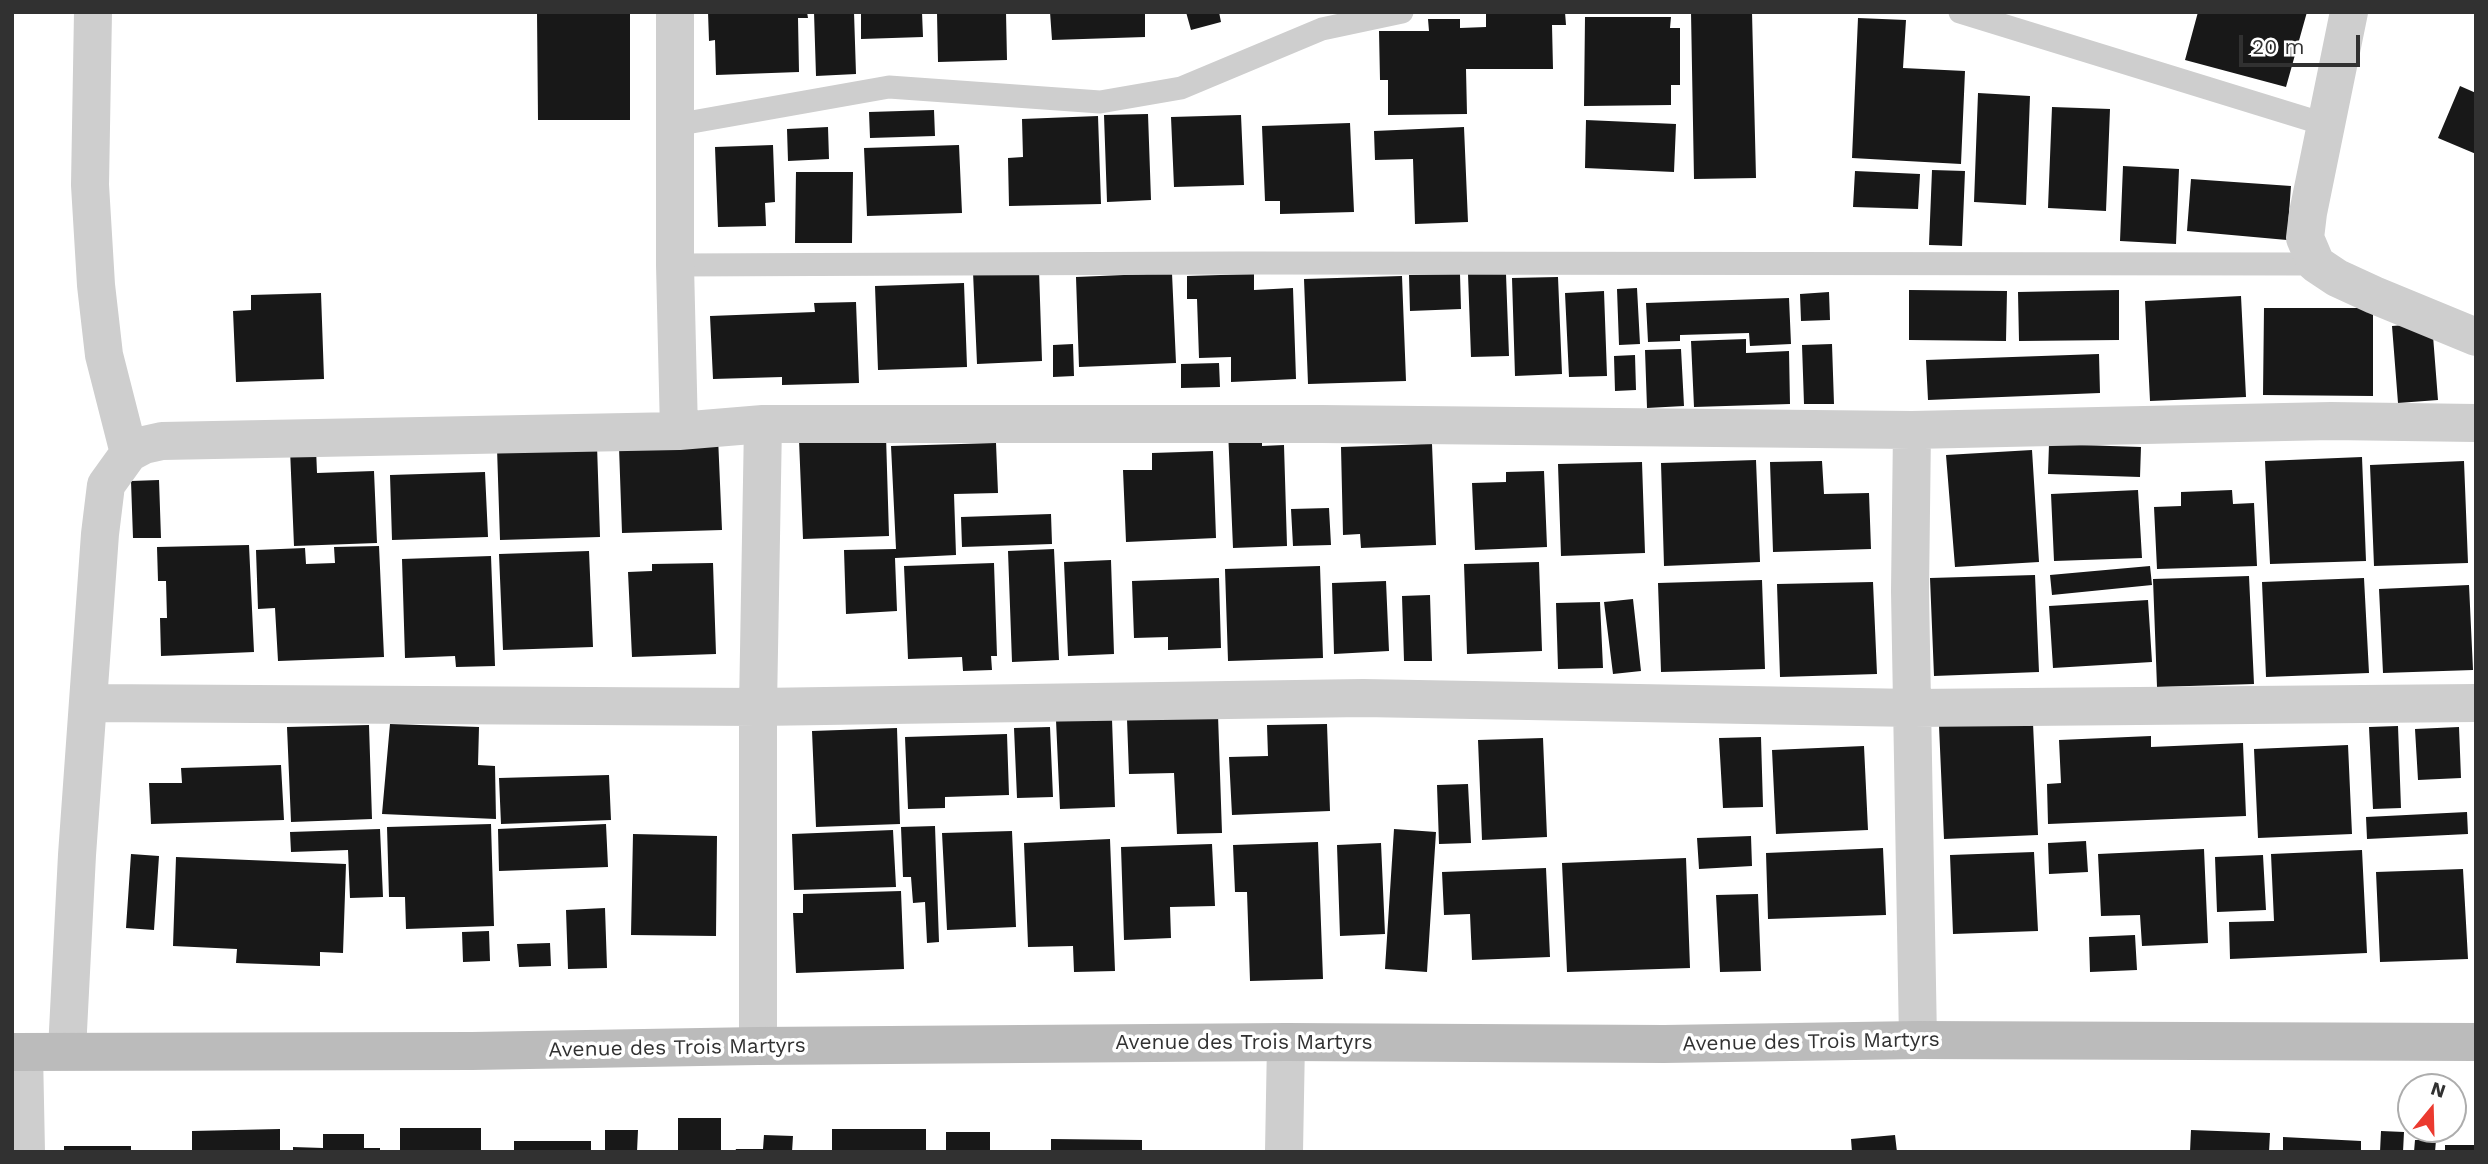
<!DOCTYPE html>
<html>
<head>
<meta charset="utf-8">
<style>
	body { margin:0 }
	#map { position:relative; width:2488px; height:1164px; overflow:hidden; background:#fff; font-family:"Work Sans",sans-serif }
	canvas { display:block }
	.frame { position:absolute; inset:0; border:14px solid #313131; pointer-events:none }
	.north { position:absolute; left:2397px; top:1073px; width:70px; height:70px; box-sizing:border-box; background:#fff; border:2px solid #adadad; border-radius:50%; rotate:19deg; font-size:19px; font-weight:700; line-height:28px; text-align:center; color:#313131 }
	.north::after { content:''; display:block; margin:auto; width:24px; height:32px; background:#eb3a2f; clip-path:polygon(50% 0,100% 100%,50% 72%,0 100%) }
	.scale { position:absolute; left:2239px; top:35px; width:121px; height:32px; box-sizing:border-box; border:4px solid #313131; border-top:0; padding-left:9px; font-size:21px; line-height:24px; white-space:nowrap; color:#313131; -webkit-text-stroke:5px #fff; paint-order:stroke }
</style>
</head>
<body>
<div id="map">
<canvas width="2488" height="1164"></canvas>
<div class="frame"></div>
<div class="north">N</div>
<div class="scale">20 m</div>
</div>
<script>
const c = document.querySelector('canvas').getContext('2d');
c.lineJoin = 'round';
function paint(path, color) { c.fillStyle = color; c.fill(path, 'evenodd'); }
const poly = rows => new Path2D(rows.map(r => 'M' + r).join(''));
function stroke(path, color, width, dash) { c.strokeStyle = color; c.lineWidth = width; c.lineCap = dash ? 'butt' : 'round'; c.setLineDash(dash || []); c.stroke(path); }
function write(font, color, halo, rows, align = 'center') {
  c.font = font + ' "Work Sans",sans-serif'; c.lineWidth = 7; c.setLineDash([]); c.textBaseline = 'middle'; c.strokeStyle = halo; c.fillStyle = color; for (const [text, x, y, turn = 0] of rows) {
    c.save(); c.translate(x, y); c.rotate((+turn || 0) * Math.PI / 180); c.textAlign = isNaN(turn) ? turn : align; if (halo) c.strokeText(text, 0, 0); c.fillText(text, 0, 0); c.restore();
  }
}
paint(poly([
	[537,12,630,12,630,120,538,120],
	[708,12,807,12,808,18,798,18,799,72,716,75,715,40,709,41],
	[814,12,854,12,856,74,816,76],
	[861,12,922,12,923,37,861,39],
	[1006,12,1007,60,938,62,937,13],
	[1050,12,1145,12,1145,37,1052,40],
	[1186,12,1219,12,1221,22,1191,30],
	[1486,12,1565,12,1566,25,1552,25,1553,69,1466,69,1467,114,1388,115,1388,80,1380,80,1379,31,1429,31,1428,19,1460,19,1460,28,1486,27],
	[1691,12,1752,12,1756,178,1694,179],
	[2198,12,2307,12,2286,87,2185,60],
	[1585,17,1671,17,1670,28,1680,28,1680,85,1671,85,1671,105,1584,106],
	[1858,18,1906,20,1903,68,1965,71,1961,164,1852,158],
	[2460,86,2476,93,2476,154,2438,138],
	[1978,93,2030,96,2026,205,1974,202],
	[2052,107,2110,109,2106,211,2048,208],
	[934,110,935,136,870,138,869,112],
	[1148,114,1151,200,1107,202,1104,115],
	[1241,115,1244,185,1174,187,1171,117],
	[1098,116,1101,204,1009,206,1008,158,1023,157,1022,119],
	[1586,120,1676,124,1674,172,1585,168],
	[1350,123,1354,212,1280,214,1280,201,1265,201,1262,126],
	[828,127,829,159,788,161,787,129],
	[1464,127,1468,222,1415,224,1413,159,1375,160,1374,131],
	[773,145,775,202,765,203,766,226,718,227,715,147],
	[959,145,962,213,867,216,864,148],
	[2123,166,2179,169,2176,244,2120,241],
	[1932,170,1965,171,1962,246,1929,245],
	[1855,171,1920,174,1918,209,1853,207],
	[796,172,853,172,852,243,795,243],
	[2191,179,2291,186,2287,240,2187,231],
	[1039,270,1042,361,977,364,973,272],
	[1172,273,1176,363,1079,367,1076,277],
	[1254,274,1254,290,1293,288,1296,379,1231,382,1231,357,1199,358,1197,299,1187,299,1187,276],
	[1460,274,1461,309,1410,311,1409,275],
	[1468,274,1506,274,1509,356,1471,357],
	[1402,276,1406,381,1308,384,1304,279],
	[1558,277,1562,374,1515,376,1512,278],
	[964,283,967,367,878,370,875,286],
	[1637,288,1640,344,1619,345,1617,289],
	[1909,290,2007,291,2006,341,1909,340],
	[2119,290,2119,340,2019,341,2018,292],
	[1604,291,1607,376,1569,377,1565,293],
	[1829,292,1830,320,1801,321,1800,294],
	[321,293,324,379,236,382,233,311,251,310,251,295],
	[2241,296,2246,397,2150,401,2145,301],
	[1789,298,1791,344,1750,346,1749,333,1680,335,1680,341,1648,342,1646,303],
	[856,302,859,383,782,385,782,377,713,379,710,316,815,312,814,303],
	[2264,308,2373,308,2373,396,2263,395],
	[2432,323,2438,400,2398,403,2392,326],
	[1746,339,1746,353,1789,351,1790,404,1694,407,1691,341],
	[1073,344,1074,376,1053,377,1053,345],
	[1832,344,1834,404,1804,404,1802,345],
	[1681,349,1684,406,1647,408,1645,350],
	[2099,354,2100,393,1928,400,1926,360],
	[1635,355,1636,390,1615,391,1614,356],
	[1219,363,1220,387,1181,388,1181,364],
	[1262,429,1262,446,1284,445,1287,546,1233,548,1228,430],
	[886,436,889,536,803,539,799,440],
	[718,437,722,530,622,533,619,447],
	[996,443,998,493,954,494,956,555,895,558,897,611,846,614,844,550,896,549,891,446],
	[1432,444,1436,545,1361,548,1360,534,1343,535,1341,447],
	[2049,444,2141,447,2140,477,2048,474],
	[597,445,600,537,500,540,497,448],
	[316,448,317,473,374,471,377,543,294,546,290,449],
	[2032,450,2039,562,1955,567,1946,455],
	[1213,451,1216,538,1126,542,1123,470,1152,470,1152,453],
	[2362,457,2366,561,2270,564,2265,461],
	[1756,460,1760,562,1664,566,1661,463],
	[1822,461,1824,494,1869,493,1871,549,1773,552,1770,462],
	[2464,461,2468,563,2374,566,2370,465],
	[1642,462,1645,553,1561,556,1558,464],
	[1544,471,1547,547,1475,550,1472,483,1506,482,1506,472],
	[485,472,488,537,392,540,390,475],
	[159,480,161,538,133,538,131,481],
	[2138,490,2142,558,2054,561,2051,494],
	[2232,490,2233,504,2254,503,2257,566,2157,569,2154,507,2181,506,2181,492],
	[1329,508,1331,545,1293,546,1291,509],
	[1051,514,1052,544,962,547,961,517],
	[249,545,254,652,161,656,160,618,167,618,166,581,158,581,157,547],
	[379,546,384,657,278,661,275,608,258,609,256,550,305,548,306,564,335,563,334,547],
	[1054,549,1059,660,1012,662,1008,551],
	[589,551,593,647,503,650,499,554],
	[491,556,495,666,456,667,455,656,405,658,402,559],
	[1111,560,1114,654,1068,656,1064,562],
	[1539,562,1542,651,1467,654,1464,564],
	[713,563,716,654,632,657,628,572,652,571,652,564],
	[994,563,997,656,991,656,992,670,963,671,962,657,908,659,904,566],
	[1320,566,1323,658,1228,661,1225,569],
	[2150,566,2152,585,2052,595,2050,575],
	[2035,575,2039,672,1934,676,1930,578],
	[2249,576,2254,684,2157,687,2153,579],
	[1219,578,1221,648,1168,650,1168,637,1134,638,1132,581],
	[2364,578,2369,673,2266,677,2262,582],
	[1762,580,1765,669,1661,672,1658,583],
	[1386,581,1389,651,1334,654,1332,583],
	[1873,582,1877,674,1780,677,1777,584],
	[2469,585,2473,670,2383,673,2379,589],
	[1430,595,1432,661,1404,661,1402,596],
	[1633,599,1641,671,1613,674,1604,602],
	[2148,600,2152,662,2053,668,2049,606],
	[1600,602,1603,668,1558,669,1556,603],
	[1218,715,1222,833,1177,834,1174,773,1129,774,1127,719],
	[1112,719,1115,807,1060,809,1056,720],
	[2033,723,2038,835,1944,839,1939,726],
	[390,724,479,727,478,765,495,766,496,819,382,814],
	[1327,724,1330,811,1232,815,1229,757,1268,756,1267,725],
	[369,725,372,819,291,822,287,727],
	[2398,726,2401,808,2373,809,2369,727],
	[1050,727,1053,797,1017,798,1014,728],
	[2459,727,2461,778,2418,780,2415,729],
	[897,728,900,824,816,827,812,731],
	[1007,734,1009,795,945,797,945,808,908,809,905,737],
	[2151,736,2151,747,2243,743,2246,816,2048,824,2047,784,2061,783,2059,740],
	[1761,737,1763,807,1723,808,1719,738],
	[1543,738,1547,837,1482,840,1478,740],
	[2348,745,2352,834,2258,838,2254,749],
	[1864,746,1868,830,1776,834,1772,750],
	[281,765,284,820,151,824,149,783,182,783,181,768],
	[609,775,611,820,501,824,499,778],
	[1468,784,1471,843,1439,844,1437,785],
	[2467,812,2468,834,2367,839,2366,817],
	[491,824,494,926,406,929,405,897,389,897,387,827],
	[606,824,608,867,499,871,498,829],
	[935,826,939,942,927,943,925,902,913,903,911,877,903,877,901,827],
	[380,829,383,897,350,898,348,850,291,852,290,832],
	[1394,829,1436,832,1427,972,1385,969],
	[893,830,896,887,794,890,792,834],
	[1012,831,1016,927,947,930,942,833],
	[633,834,717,836,716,936,631,935],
	[1751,836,1752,866,1699,869,1697,838],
	[1110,839,1115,971,1074,972,1073,946,1028,947,1024,843],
	[2086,841,2088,872,2049,874,2048,843],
	[1318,842,1323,979,1250,981,1247,892,1235,892,1233,845],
	[1381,843,1385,934,1340,936,1337,845],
	[1212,844,1215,906,1170,907,1171,938,1124,940,1121,847],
	[1883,848,1886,915,1768,919,1766,853],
	[2204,849,2208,943,2142,946,2140,915,2101,916,2098,854],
	[2362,850,2367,953,2230,959,2229,922,2274,921,2271,854],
	[2034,852,2038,931,1953,934,1950,855],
	[131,854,159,856,154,930,126,928],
	[2263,855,2266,910,2217,912,2215,857],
	[176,857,346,864,343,953,320,952,320,966,236,963,237,949,173,946],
	[1686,858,1690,968,1567,972,1562,863],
	[1546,868,1550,957,1472,960,1470,914,1444,915,1442,872],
	[2463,869,2468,959,2380,962,2376,872],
	[901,891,904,969,796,973,793,913,803,913,803,894],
	[1758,894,1761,971,1720,972,1716,895],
	[605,908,607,968,568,969,566,910],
	[489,931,490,961,463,962,462,932],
	[2135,935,2137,970,2090,972,2089,937],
	[550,943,551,966,519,967,517,944],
	[678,1118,721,1118,721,1152,678,1152],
	[400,1128,481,1128,481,1152,400,1152],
	[280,1129,280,1152,192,1152,192,1131],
	[832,1129,926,1129,926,1152,832,1152],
	[605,1130,638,1130,637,1152,605,1152],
	[2191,1130,2270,1133,2269,1152,2190,1152],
	[2381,1131,2404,1132,2403,1152,2380,1152],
	[946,1132,990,1132,990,1152,946,1152],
	[323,1134,364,1134,364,1148,380,1148,380,1152,293,1152,293,1147,323,1148],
	[764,1135,793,1136,792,1152,735,1152,736,1149,763,1149],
	[1895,1135,1897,1152,1852,1152,1851,1139],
	[2283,1137,2361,1141,2361,1152,2283,1152],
	[1051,1139,1142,1140,1142,1152,1051,1152],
	[2415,1140,2436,1140,2435,1152,2414,1152],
	[514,1141,591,1141,591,1152,514,1152],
	[2445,1145,2476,1145,2476,1152,2445,1152],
	[64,1146,131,1146,131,1152,64,1152]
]), '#181818');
stroke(poly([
	[1960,12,2327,125],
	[675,125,889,87,1100,102,1181,88,1322,29,1402,12],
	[675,265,1236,263,2316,264]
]), '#cecece', 23);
stroke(poly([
	[93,12,90,185,96,285,104,355,129,453],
	[675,12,675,265,679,431],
	[2349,12,2308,213,2305,238,2316,264,2337,278,2374,295,2476,337],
	[1912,430,1910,591,1918,1040],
	[88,703,758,707,1363,698,1913,708,2476,703],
	[758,1046,758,707,763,424],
	[67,1050,77,855,100,534,106,485,129,453,144,445,162,441,679,431,763,424,1321,424,1912,430,2331,421,2476,423],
	[24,1052,26,1152],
	[1284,1152,1286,1042]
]), '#cecece', 38);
stroke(poly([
	[12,1052,472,1051,758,1046,1286,1042,1664,1044,1918,1040,2476,1042]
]), '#bbb', 38);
write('21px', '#313131', '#fff', [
	["Avenue des Trois Martyrs",1811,1042,-1],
	["Avenue des Trois Martyrs",1244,1043],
	["Avenue des Trois Martyrs",677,1048,-1]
]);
</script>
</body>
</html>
